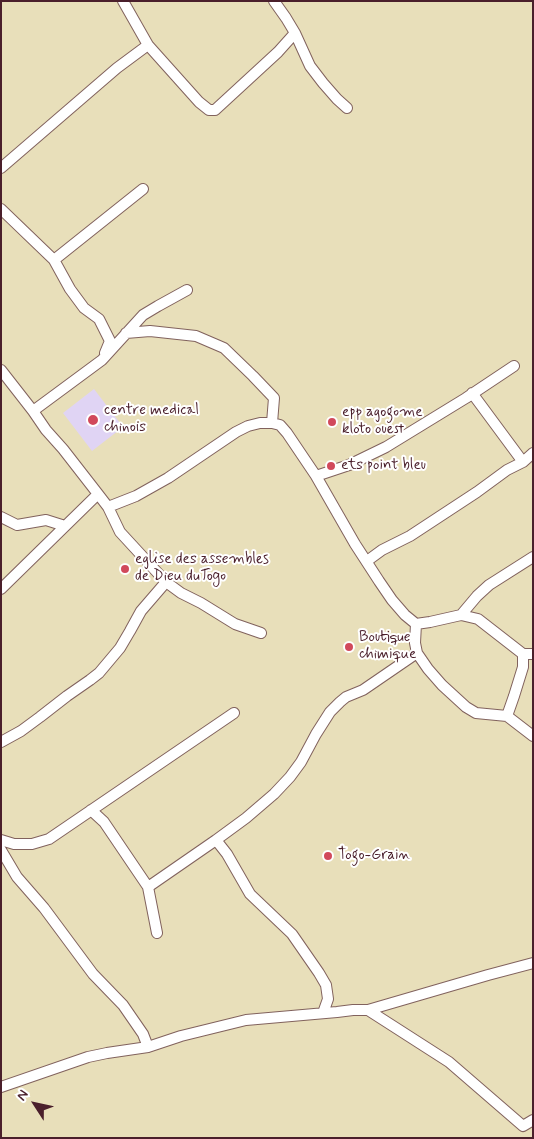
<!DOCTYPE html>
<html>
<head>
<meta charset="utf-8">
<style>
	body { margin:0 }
	#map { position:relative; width:534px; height:1139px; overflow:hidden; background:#e8dfba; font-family:Mynerve,sans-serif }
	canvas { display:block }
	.frame { position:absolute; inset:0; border:2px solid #4a1f2b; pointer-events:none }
	.north { position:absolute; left:10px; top:1079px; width:50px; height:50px; -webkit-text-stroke:4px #fff; paint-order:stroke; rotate:305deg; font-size:14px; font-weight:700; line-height:20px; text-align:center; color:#4a1f2b }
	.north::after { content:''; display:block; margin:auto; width:18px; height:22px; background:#4a1f2b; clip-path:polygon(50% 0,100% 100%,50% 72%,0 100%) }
</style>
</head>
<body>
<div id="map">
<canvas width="534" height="1139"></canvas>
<div class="frame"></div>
<div class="north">N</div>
</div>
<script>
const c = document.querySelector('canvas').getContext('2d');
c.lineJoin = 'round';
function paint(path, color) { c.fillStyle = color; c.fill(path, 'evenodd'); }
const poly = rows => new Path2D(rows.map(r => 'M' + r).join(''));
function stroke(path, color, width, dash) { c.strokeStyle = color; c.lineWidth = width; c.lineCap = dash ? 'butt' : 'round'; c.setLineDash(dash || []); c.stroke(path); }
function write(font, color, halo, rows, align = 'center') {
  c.font = font + ' Mynerve,sans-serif'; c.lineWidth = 4; c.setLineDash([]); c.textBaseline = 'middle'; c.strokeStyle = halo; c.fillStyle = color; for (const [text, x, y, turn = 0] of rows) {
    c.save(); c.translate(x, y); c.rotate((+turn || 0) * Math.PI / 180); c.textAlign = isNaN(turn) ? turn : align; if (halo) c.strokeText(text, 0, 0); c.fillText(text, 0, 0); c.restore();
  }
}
paint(poly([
	[94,389,123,427,92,451,63,413]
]), '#e0d4f4');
const minor = poly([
	[123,1,148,45],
	[274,1,286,18,295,33],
	[1,168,117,68,148,45,199,102,209,110,215,110,278,52,295,33,310,66,323,83,337,99,347,108],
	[1,209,54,260,70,289,84,308,99,319,110,341,105,353],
	[54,260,143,189],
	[126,333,150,331,196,336,224,348,253,376,274,398,272,423],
	[1,370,33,411,46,430,63,449,98,494,108,507,120,532,166,582,181,593,201,603,235,624,261,633],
	[472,393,523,462],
	[33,411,102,360,143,315,158,306,187,290],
	[316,476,349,465,386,447,466,398,514,366],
	[108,507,136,496,168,478,236,432,248,426,260,423,272,423,280,425,287,433,316,476,355,544,379,581,392,600,405,615,416,624,430,622,461,615,478,619,523,654,533,654],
	[1,517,17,525,46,520,65,526],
	[367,561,382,550,410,536,477,492,507,470,523,462,533,453],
	[1,589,98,494],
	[461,615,477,596,489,585,533,557],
	[416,624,415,643,417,653,428,669,442,685,466,707,476,713,507,716],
	[523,654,523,667,514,696,507,716,533,736],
	[1,742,21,731,40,717,67,696,90,680,99,673,120,648,130,631,141,611,166,582],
	[91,810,104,822,148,887,157,933],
	[1,840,14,844,32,844,49,839,234,713],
	[216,840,246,818,274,794,290,777,301,762,316,734,330,712,340,702,346,697,363,690,417,653],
	[1,850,17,877,44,908,93,974,123,1005,143,1034,148,1047],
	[148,887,216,840,227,854,250,894,292,934,319,973,326,985,328,999,323,1013],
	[368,1010,449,1062,523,1126,533,1120],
	[1,1087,88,1057,107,1053,148,1047,181,1036,246,1020,337,1012,353,1010,368,1010,488,975,533,963]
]);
stroke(minor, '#81625d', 12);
stroke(minor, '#fff', 10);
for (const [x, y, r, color] of [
	[93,420,6,"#d1495b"],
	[332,422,5,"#d1495b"],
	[331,466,5,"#d1495b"],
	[125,569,5,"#d1495b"],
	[349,647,5,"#d1495b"],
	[328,856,5,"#d1495b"]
]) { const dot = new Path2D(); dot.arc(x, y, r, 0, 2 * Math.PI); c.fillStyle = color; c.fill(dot); stroke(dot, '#fff', 2); }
write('15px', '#4a1f2b', '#fff', [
	["centre medical",104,411],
	["chinois",104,428],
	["epp agogome",342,413],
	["kloto ouest",342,430],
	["ets point bleu",341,466],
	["eglise des assembles",135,560],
	["de Dieu duTogo",135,577],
	["Boutique",359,638],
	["chimique",359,655],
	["Togo-Grain",338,856]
], 'left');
</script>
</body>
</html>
